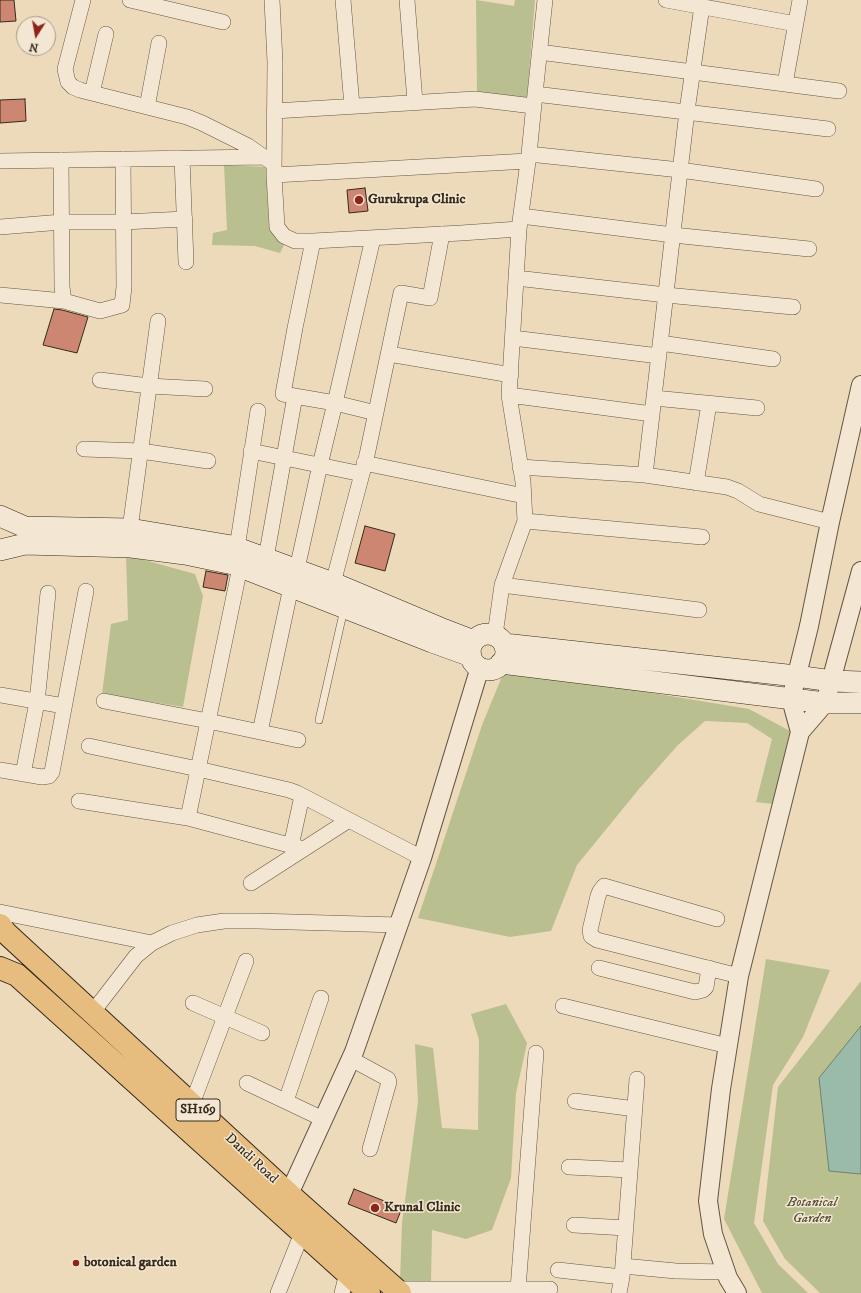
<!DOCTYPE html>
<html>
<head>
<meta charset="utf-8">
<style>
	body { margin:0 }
	#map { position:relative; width:861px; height:1293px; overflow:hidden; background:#eddabb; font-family:"IM FELL DW Pica",serif }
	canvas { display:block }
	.north { position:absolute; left:16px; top:16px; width:40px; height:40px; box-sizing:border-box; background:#f3e7d3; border:1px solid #a79b89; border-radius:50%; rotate:191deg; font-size:11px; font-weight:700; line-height:16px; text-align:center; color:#362a1b }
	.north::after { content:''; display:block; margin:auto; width:14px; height:18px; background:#8f2418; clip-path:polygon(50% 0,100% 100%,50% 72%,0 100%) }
</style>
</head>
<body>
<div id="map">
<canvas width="861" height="1293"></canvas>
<div class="north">N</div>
</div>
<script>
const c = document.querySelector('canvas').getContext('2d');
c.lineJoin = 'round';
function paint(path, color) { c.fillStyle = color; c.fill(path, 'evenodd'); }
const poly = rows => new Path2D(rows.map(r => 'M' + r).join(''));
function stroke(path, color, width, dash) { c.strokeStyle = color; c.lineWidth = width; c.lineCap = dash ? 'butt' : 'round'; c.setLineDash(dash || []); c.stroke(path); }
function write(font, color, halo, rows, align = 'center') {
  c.font = font + ' "IM FELL DW Pica",serif'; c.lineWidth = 3; c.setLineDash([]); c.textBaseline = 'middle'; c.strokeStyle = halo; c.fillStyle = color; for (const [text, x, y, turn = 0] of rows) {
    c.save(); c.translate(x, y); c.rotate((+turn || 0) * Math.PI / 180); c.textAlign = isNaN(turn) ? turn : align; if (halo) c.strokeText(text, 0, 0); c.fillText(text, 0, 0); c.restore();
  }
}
paint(poly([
	[476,0,514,6,515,0,535,0,527,98,477,94],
	[224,165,266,167,269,228,284,245,280,253,255,246,212,245,213,233,227,230],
	[126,555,195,574,203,596,183,707,102,694,111,624,128,620],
	[503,674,628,689,749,709,790,731,773,804,756,802,772,739,747,723,705,721,678,745,639,789,577,865,551,931,510,937,418,918,482,725],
	[766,959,830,970,803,1037,773,1085,754,1223,778,1264,808,1293,762,1293,724,1219],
	[861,981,861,1293,820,1293,785,1259,763,1221,778,1087],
	[506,1004,527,1043,516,1093,511,1178,492,1230,466,1239,432,1230,431,1282,400,1281,402,1223,418,1102,415,1044,433,1048,442,1128,478,1130,479,1040,471,1014]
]), '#b9bf8f');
const water = poly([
	[861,1026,861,1174,829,1171,819,1078,861,1026]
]);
paint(water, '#9abbaa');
stroke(water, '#728171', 1);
const building = poly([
	[0,0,14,0,16,21,0,22,0,0],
	[25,99,26,121,0,123,0,100,25,99],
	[365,188,368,211,349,213,347,190,365,188],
	[54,309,62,310,88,317,77,353,43,345,54,309],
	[365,526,395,534,385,571,355,563,365,526],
	[206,571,228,575,225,591,203,587,206,571],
	[354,1189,402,1208,396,1223,348,1204,354,1189]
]);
paint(building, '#cd8671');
stroke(building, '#362a1b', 1);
const service = poly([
	[319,720,344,609]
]);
const minor = poly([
	[83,0,65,69,68,82,73,87,80,90,187,117,202,123,248,146,274,164],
	[130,0,223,22],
	[272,0,275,62,274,175,277,227,284,236,295,241,313,241,461,233,519,229],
	[343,0,352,106],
	[407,0,415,102],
	[666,0,796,24],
	[539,52,839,91],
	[785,84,800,0],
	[92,93,106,34],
	[535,94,828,129],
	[147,107,159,43],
	[274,111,475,99,533,106],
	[529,154,680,170,816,189],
	[182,158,186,262],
	[61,160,62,287,64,301],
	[0,161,263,157],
	[274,175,528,161],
	[521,216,673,235,809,249],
	[0,227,62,222,123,222,185,219],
	[313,241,295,328,283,394,335,403,376,413],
	[516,278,666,295,793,307],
	[0,295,64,301,100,311,122,305,124,287,123,159],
	[513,338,659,356],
	[660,343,773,359],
	[389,354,511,375],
	[100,380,149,386,205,389],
	[509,395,652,414],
	[654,398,757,408],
	[84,449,141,451,208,461],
	[251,451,362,474],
	[364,463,524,496],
	[520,467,645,475,727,487,738,491,759,504,830,522],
	[645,475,687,111,702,6],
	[696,483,709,404],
	[525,521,702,537],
	[130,529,158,321],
	[237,548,258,411],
	[266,558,295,396],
	[297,569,320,465,335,403,373,238],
	[333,583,367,455,401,293,430,298,442,234],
	[502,585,699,610],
	[495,635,502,585,525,521,523,482,509,395,519,229,529,154,535,94,545,0],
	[0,695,64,706],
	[104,701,208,721,298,740],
	[260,732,291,587],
	[89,746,198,769,289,790,297,793,422,858],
	[0,770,42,777,49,776,52,772,86,591],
	[23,774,37,702,48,593],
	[79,801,188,818,304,849],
	[188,818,240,567],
	[291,846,302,796],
	[251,883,349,820],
	[0,912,152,943],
	[717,919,604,886,600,891,598,896,590,930,591,936,597,940,739,976],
	[599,968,695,992,703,990,706,987,709,968],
	[193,1003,262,1033],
	[563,1006,728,1046],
	[92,1013,136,956,152,943,172,933,197,925,224,921,257,921,398,925],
	[351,1059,388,1079,389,1082,370,1149],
	[247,1083,323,1119],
	[286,1101,321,998],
	[575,1101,635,1109],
	[192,1104,246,961],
	[569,1167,630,1170],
	[574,1225,626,1228],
	[623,1266,676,1271,726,1272],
	[558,1270,622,1277],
	[395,1289,550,1289],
	[518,1289,536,1053],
	[278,1293,302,1233],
	[342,1293,347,1273],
	[619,1293,622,1277,637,1079]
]);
const tertiary = poly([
	[800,732,791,699,809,626,830,522,861,385],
	[285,1206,289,1194,354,1052,422,858,480,667],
	[737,1293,728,1278,713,1234,708,1201,721,1089,739,976,800,732,825,703,861,571]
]);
const secondary = poly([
	[0,516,25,527,130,529,232,546,333,583,440,628,474,641],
	[0,550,25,544,131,547,185,554,233,564,432,642,471,656],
	'470 652a18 18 0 1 1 36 0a18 18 0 1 1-36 0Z',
	[504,644,796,676,832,681,861,682],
	[501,663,825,703,861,703]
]);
const primary = poly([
	[0,925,5,932,289,1194,400,1293],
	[0,968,17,975,369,1293]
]);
stroke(service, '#645643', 8);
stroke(minor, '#645643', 16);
stroke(tertiary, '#645643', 20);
stroke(secondary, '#362a1b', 22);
stroke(primary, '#362a1b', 24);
stroke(service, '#f3e7d3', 7);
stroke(minor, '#f3e7d3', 15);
stroke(tertiary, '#f3e7d3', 18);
stroke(secondary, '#f3e7d3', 21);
stroke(primary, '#e6bd7e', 22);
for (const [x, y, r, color] of [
	[359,200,5,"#8f2418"],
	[375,1208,5,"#8f2418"],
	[76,1263,4,"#8f2418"]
]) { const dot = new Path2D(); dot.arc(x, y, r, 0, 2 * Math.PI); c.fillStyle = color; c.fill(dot); stroke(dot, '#f3e7d3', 1.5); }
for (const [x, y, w] of [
	[198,1110,44]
]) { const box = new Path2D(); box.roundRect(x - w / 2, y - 11, w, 22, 3); c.fillStyle = '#f3e7d3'; c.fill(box); stroke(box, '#362a1b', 1); }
write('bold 13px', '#362a1b', null, [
	["SH169",198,1110]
]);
write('bold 14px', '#362a1b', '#f3e7d3', [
	["Gurukrupa Clinic",368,200],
	["Krunal Clinic",384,1208],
	["botonical garden",84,1263]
], 'left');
write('14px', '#362a1b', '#f3e7d3', [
	["Dandi Road",251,1159,43]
]);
write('italic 14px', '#574f38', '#f3e7d3', [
	["Botanical",812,1203],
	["Garden",812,1219]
]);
</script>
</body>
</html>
